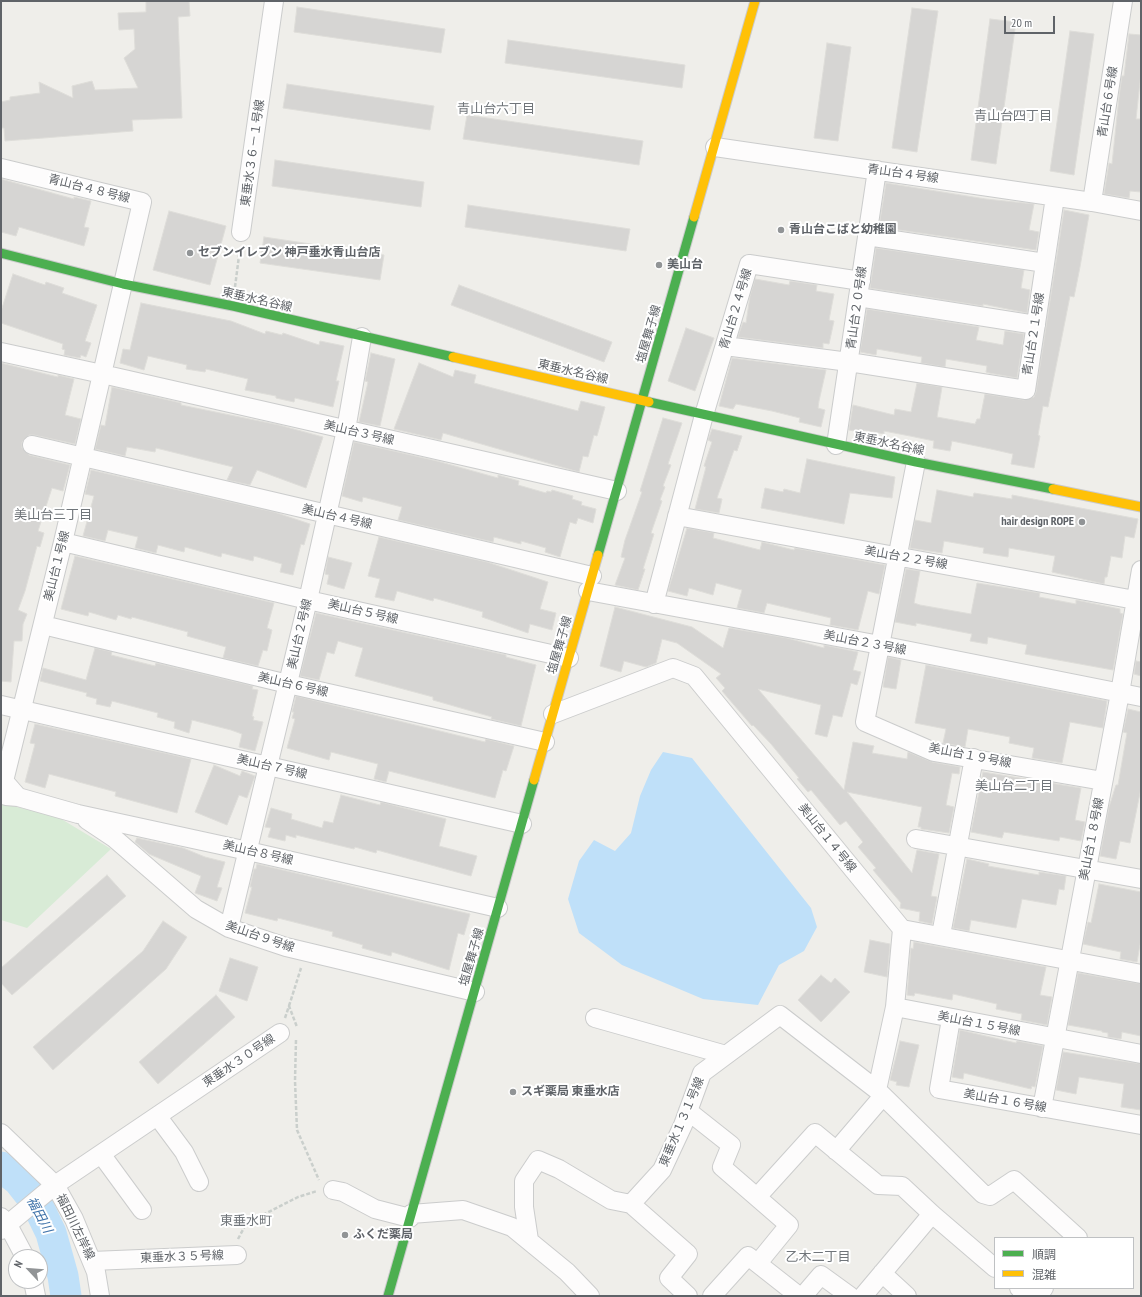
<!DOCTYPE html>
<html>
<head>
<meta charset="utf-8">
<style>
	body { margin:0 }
	#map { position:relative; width:1142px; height:1297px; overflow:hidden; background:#efeeea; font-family:"PT Sans Narrow","Noto Sans JP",sans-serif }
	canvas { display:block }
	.frame { position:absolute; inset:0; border:2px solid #5f6368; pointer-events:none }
	.legend { position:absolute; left:994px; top:1237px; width:140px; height:52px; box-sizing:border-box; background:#fff; border:1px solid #bfc1c3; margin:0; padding:5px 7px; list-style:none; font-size:12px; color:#5f6368 }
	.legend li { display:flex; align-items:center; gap:8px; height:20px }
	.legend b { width:20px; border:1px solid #bfc1c3 }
	.north { position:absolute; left:8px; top:1249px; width:40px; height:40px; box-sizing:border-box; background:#fff; border:1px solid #bfc1c3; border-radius:50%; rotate:296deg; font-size:11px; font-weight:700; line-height:16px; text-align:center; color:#5f6368 }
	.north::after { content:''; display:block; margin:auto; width:14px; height:18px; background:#919496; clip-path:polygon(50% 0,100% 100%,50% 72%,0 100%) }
	.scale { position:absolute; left:1004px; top:16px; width:51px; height:18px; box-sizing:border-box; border:2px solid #5f6368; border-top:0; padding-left:5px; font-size:12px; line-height:14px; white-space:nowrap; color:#5f6368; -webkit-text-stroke:3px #fff; paint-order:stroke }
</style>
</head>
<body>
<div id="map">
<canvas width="1142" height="1297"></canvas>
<div class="frame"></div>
<ul class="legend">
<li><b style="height:5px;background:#4caf50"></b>順調</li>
<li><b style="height:5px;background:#ffc107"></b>混雑</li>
</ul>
<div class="north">N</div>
<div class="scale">20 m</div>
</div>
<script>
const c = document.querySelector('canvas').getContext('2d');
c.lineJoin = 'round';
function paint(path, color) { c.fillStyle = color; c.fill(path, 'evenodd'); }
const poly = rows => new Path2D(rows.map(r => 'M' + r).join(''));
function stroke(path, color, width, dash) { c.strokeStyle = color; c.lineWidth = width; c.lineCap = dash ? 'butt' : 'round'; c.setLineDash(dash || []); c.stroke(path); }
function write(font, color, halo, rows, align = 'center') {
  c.font = font + ' "PT Sans Narrow","Noto Sans JP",sans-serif'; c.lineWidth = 4; c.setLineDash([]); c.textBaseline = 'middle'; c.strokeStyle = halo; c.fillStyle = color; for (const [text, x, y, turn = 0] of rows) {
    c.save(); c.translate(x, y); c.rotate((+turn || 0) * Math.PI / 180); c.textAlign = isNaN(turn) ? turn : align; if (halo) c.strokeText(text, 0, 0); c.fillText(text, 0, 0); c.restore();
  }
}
paint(poly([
	[1,803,58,817,111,849,27,928,1,920]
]), '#d8ebd6');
paint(poly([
	[663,752,692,758,811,908,817,927,804,951,779,965,758,1005,703,999,622,965,579,933,568,899,579,861,594,840,615,851,631,833,640,796,651,770]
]), '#bfe0f9');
stroke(poly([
	[1,1167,18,1180,37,1204,51,1233,63,1276,66,1296]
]), '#bfe0f9', 31);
const building = poly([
	[146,1,189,1,190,16,178,17,182,118,132,120,133,131,5,141,4,128,1,128,1,102,10,100,10,97,40,93,39,82,73,98,72,86,92,81,95,90,138,88,124,58,135,49,134,29,119,30,118,13,146,12,146,1],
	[297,7,445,29,441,53,294,32,297,7],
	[912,8,938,11,917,152,892,148,912,8],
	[990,19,1016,22,996,164,971,160,990,19],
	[1070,31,1094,34,1074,175,1050,171,1070,31],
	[1129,34,1141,35,1141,73,1136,119,1141,119,1141,192,1130,191,1129,198,1104,194,1109,163,1112,164,1119,97,1122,76,1124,76,1129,34],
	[508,40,685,65,682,88,505,63,508,40],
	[827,43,851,47,838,141,814,138,827,43],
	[287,84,434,106,430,130,283,108,287,84],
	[467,115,643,141,639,165,463,139,467,115],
	[275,160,424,182,421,207,272,186,275,160],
	[1,179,74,199,74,197,91,201,84,227,89,228,84,246,19,227,16,236,1,232,1,179],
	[886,183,986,199,1034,204,1029,230,1039,232,1036,250,879,227,886,183],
	[468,205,630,229,626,251,465,227,468,205],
	[1064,210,1089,215,1080,267,1074,297,1070,296,1048,407,1043,406,1038,435,1040,436,1034,468,1011,464,1013,454,991,449,952,441,950,451,933,448,934,441,910,436,884,431,884,434,864,430,864,433,849,430,853,405,894,415,895,409,911,412,917,383,942,387,937,417,975,424,977,419,980,419,985,394,1024,400,1034,397,1036,392,1064,210],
	[169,211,226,226,210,285,153,270,169,211],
	[264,237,384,255,380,280,260,263,264,237],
	[876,248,1024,270,1021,288,1030,290,1027,313,983,304,983,306,870,288,876,248],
	[13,274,45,285,46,282,64,288,62,293,97,305,85,341,91,343,86,357,81,355,80,358,64,355,65,350,62,349,63,344,1,323,1,311,13,274],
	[755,279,789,285,790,281,817,285,816,291,834,294,829,320,834,321,829,344,823,343,823,348,738,337,743,322,746,323,750,296,755,279],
	[459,285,612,342,604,362,451,305,459,285],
	[141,303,231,321,265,334,266,331,282,335,283,333,319,345,320,341,344,346,336,381,339,381,333,407,295,398,294,402,276,398,276,396,245,390,248,379,206,369,205,372,186,369,187,365,148,356,144,370,120,363,123,349,130,350,141,303],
	[867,309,979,327,976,340,1003,345,1005,331,1024,334,1017,378,989,373,986,372,987,366,946,359,945,367,921,363,922,357,877,349,876,355,860,352,867,309],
	[686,328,714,338,695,391,668,381,686,328],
	[371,353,395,359,380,426,359,422,368,382,365,381,371,353],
	[732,358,826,370,819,401,818,408,825,410,821,427,799,422,800,418,772,411,736,404,733,409,719,406,732,358],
	[1,363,58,377,58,375,74,379,65,415,81,419,75,444,34,435,29,435,22,442,22,448,29,455,70,465,63,491,52,488,38,531,44,533,40,547,37,546,25,591,18,610,27,614,23,624,22,641,14,641,11,682,1,681,1,363],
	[419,363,453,377,455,370,476,375,474,383,578,411,581,401,605,407,597,436,594,435,588,457,583,456,579,472,443,433,441,440,394,429,419,363],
	[112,387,181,403,181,405,279,425,323,437,306,488,257,470,250,485,227,480,233,467,156,448,155,452,127,447,125,456,95,449,101,425,105,426,112,387],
	[663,418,682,423,668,464,671,465,663,486,665,487,660,500,662,501,651,533,654,534,643,569,645,569,638,590,615,585,625,558,621,557,625,540,642,492,640,491,663,418],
	[712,429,742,436,737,451,734,450,717,498,722,499,719,513,695,509,706,467,704,466,712,442,708,440,712,429],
	[354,442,437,461,498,478,498,475,519,481,518,485,546,493,547,491,551,492,552,490,573,496,572,499,582,502,581,505,596,509,593,523,578,518,576,524,570,522,560,557,545,552,546,548,521,541,521,544,494,537,493,542,398,520,402,507,363,497,362,502,342,496,354,442],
	[807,459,895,477,892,498,850,493,844,524,761,508,765,488,783,492,784,489,800,493,807,459],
	[91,470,274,512,310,524,304,545,301,544,293,575,280,572,282,564,254,556,253,561,222,553,221,557,185,547,184,552,158,545,156,553,135,548,138,537,108,530,105,541,83,536,94,496,85,494,91,470],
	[937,490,973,497,974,493,1012,499,1012,495,1138,519,1134,538,1125,536,1122,558,1111,556,1107,577,1105,577,1104,584,1052,572,1055,556,1009,548,1008,557,983,553,984,548,944,541,942,553,910,548,915,520,931,523,937,490],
	[687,528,714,533,713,538,760,550,762,542,794,550,795,548,885,565,879,594,868,591,858,630,830,625,831,618,767,603,764,613,737,608,742,590,716,583,713,595,689,588,687,596,668,591,687,528],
	[379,537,487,562,548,582,540,609,556,613,552,630,530,624,528,633,482,617,483,612,434,598,433,601,397,591,394,601,375,597,380,579,368,576,379,537],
	[75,556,274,603,267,628,272,630,267,651,263,650,258,666,223,658,226,647,187,636,188,632,132,617,131,619,118,615,116,620,89,612,88,616,61,609,75,556],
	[328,557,352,563,344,589,327,584,329,575,325,574,328,557],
	[906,569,920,571,914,603,920,605,971,614,977,583,1040,593,1039,597,1076,604,1076,600,1120,609,1120,613,1123,614,1113,670,1025,654,1027,645,988,637,987,644,970,641,972,634,916,623,916,626,895,622,906,569],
	[615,607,692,627,723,648,729,628,787,638,824,648,824,645,858,652,853,670,861,672,857,685,851,683,842,717,833,715,827,737,815,734,821,705,758,689,844,790,853,742,874,746,872,753,907,759,908,752,932,762,960,767,959,774,952,773,946,805,954,807,949,833,921,829,921,827,918,827,922,807,847,792,912,873,917,850,939,854,931,896,937,897,932,924,919,921,920,912,900,908,901,903,873,870,876,868,858,847,863,842,846,821,840,825,811,790,808,792,797,779,799,778,771,744,753,725,752,726,722,691,725,688,716,678,721,674,677,643,662,639,656,663,646,667,624,661,621,672,600,666,615,607],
	[316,613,506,655,506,657,536,665,521,726,491,719,492,717,433,700,433,697,355,676,363,648,338,641,334,654,327,652,319,680,300,676,316,613],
	[95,648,112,652,111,655,155,666,156,663,253,686,252,689,258,690,252,716,254,717,253,720,263,722,255,751,239,747,242,734,231,730,192,720,189,733,174,728,175,722,157,717,158,713,112,701,110,707,96,704,97,699,86,696,87,693,40,681,43,668,86,680,95,648],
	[888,657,901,660,896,689,883,687,888,657],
	[1136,661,1141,662,1141,676,1134,674,1136,661],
	[926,665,1107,701,1103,728,1070,722,1062,763,1032,758,1034,748,1009,743,1010,737,968,729,965,747,943,743,946,729,915,723,926,665],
	[296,696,485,742,486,739,514,746,506,771,503,770,495,798,389,771,386,782,374,779,378,764,331,752,329,760,287,748,295,719,292,718,294,712,292,712,296,696],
	[1128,709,1141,712,1141,788,1130,843,1120,841,1116,859,1100,856,1109,807,1116,785,1118,785,1127,733,1123,732,1128,709],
	[35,724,191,759,177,813,115,796,116,792,49,774,45,788,25,782,35,744,30,743,35,724],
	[214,765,240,776,242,771,255,776,247,798,239,795,227,825,195,812,214,765],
	[983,772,1081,788,1075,820,1085,822,1081,841,1060,837,1059,841,1004,832,1002,838,971,832,983,772],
	[341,795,380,805,381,802,446,819,439,846,477,856,471,876,377,850,376,853,355,847,354,849,296,835,296,838,286,835,285,841,268,837,271,828,265,827,271,808,292,814,291,819,322,828,324,821,333,823,341,795],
	[137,838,183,848,205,857,225,862,217,887,222,888,217,901,195,893,201,876,149,854,135,842,137,838],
	[967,859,989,864,988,866,1039,875,1039,872,1066,876,1064,890,1059,889,1056,905,1022,899,1016,928,971,920,969,931,953,928,967,859],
	[257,864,470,914,464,935,458,933,449,970,392,952,391,956,362,948,363,945,332,936,333,932,278,918,277,921,245,913,252,887,250,887,254,869,256,869,257,864],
	[107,875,126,896,12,995,1,983,1,968,107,875],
	[1099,884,1141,892,1141,939,1137,962,1120,959,1121,952,1083,944,1088,922,1091,923,1099,884],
	[163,921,187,937,166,969,53,1070,33,1047,143,951,163,921],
	[870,940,890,944,887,977,864,972,870,940],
	[914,942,1046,967,1040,995,1052,997,1047,1025,1021,1020,1022,1014,996,1009,997,1004,953,994,952,1000,915,993,914,996,907,995,911,948,913,949,914,942],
	[230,958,258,967,247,1001,219,991,230,958],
	[1078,973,1141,984,1141,1036,1122,1032,1121,1039,1108,1037,1108,1033,1102,1032,1102,1031,1068,1025,1078,973],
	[821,975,831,983,835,978,850,992,821,1022,798,1000,821,975],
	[216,995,235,1017,158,1084,139,1062,216,995],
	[960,1030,1016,1043,1017,1041,1043,1046,1035,1087,1032,1086,1031,1089,964,1073,963,1079,952,1077,960,1030],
	[900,1041,919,1045,909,1087,896,1085,897,1082,890,1080,900,1041],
	[1063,1052,1141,1064,1141,1110,1121,1107,1124,1084,1079,1077,1076,1094,1056,1090,1063,1052]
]);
paint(building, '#d6d5d3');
stroke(building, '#deddd9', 1);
const street = poly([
	[715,147,1092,202,1141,211],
	[1,168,142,202,63,542,4,781,18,797],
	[1092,202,1123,1],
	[241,232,274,1],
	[867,236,1045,263],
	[858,297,1036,325],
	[725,346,849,362,1026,390,1055,197],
	[1,352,102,374,617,491],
	[32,445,592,576],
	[836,445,877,170],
	[916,462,865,722,934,752,1103,781],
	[677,516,1135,600],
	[63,542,308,600,569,658],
	[588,591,880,645,1141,697],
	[654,604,704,415,749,264,861,281],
	[43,625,288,684,545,742],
	[1,705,522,824],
	[553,714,673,668,694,676,902,929,1141,974],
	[6,796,18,797,78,814,248,851,498,908],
	[87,820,114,838,196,909,229,928,286,947,475,992],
	[916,839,1141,879],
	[229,928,308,600,346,430,362,337],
	[902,929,895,1007,1141,1054],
	[941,935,974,758],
	[595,1018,726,1055],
	[951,1019,939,1089,1141,1125],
	[877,1090,983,1194,990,1196,1014,1180,1078,1238],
	[1042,1108,1120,693,1141,570],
	[688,1111,731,1145,722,1167,789,1225,758,1263],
	[158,1117,184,1152,199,1182],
	[1,1133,55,1185,74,1219,96,1272,100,1296],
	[836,1151,883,1096],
	[101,1154,142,1210],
	[333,1190,343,1192,375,1209,410,1218],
	[757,1197,815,1133,878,1185,902,1186,932,1214],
	[631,1204,688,1254,669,1278,688,1296],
	[411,1214,463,1210,512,1227,567,1272,590,1296],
	[1,1217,8,1225,25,1257],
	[1,1230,55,1185,280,1033],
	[529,1240,524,1207,524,1181,538,1160,559,1169,611,1200,631,1204,662,1170,683,1125,702,1073,780,1015,877,1090,895,1007],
	[92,1261,237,1255],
	[882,1273,907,1296],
	[33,1281,36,1296],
	[1019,1288,1029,1296],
	[712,1296,748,1256,799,1296],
	[803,1296,821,1275,850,1296],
	[863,1296,932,1214,995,1268],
	[1037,1296,1044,1288]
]);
const fast = poly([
	[1,253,123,284,233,306,453,357],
	[649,402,916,462,1053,489],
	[598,555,694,217],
	[388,1296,534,780]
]);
const slow = poly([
	[694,217,755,1],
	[453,357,649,402],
	[1053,489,1141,507],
	[534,780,598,555]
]);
stroke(street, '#cbcccc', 20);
stroke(fast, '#cacacb', 11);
stroke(slow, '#cacacb', 11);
stroke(poly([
	[235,287,240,248],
	[289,1006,301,968],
	[285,1018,289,1006,297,1027],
	[296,1040,295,1081,297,1130,319,1180],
	[238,1239,245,1226,251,1221,298,1197,317,1191]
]), '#cacfcc', 2.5, [4, 2]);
stroke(street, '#fdfcfc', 18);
stroke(fast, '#4caf50', 9);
stroke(slow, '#ffc107', 9);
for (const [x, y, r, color] of [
	[781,230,4,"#919496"],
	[190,253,4,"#919496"],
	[659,265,4,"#919496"],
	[1082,522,4,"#919496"],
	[513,1092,4,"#919496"],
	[345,1235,4,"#919496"]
]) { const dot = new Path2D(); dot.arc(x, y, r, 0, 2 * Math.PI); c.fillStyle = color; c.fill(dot); stroke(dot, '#fff', 1.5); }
write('12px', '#5f6368', '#fff', [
	["青山台６号線",1108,102,-81],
	["東垂水３６－１号線",253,153,-82],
	["青山台４号線",903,174,8],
	["青山台４８号線",89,189,14],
	["東垂水名谷線",257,300,13],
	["青山台２０号線",857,308,-82],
	["青山台２４号線",736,309,-73],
	["塩屋舞子線",649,334,-74],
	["青山台２１号線",1034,334,-81],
	["東垂水名谷線",573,372,13],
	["美山台３号線",359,433,13],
	["東垂水名谷線",889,444,12],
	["美山台４号線",337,517,13],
	["美山台２２号線",906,558,10],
	["美山台１号線",57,566,-76],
	["美山台５号線",363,612,13],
	["美山台２号線",300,634,-77],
	["美山台２３号線",865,643,11],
	["塩屋舞子線",560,645,-74],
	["美山台６号線",293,685,13],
	["美山台１９号線",970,756,11],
	["美山台７号線",272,767,13],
	["美山台１４号線",827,838,51],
	["美山台１８号線",1092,839,-79],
	["美山台８号線",258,853,13],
	["美山台９号線",260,937,19],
	["塩屋舞子線",472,957,-74],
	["美山台１５号線",979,1024,11],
	["東垂水３０号線",239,1061,-34],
	["美山台１６号線",1005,1101,10],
	["東垂水１３１号線",682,1122,-67],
	["福田川左岸線",75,1227,64],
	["東垂水３５号線",182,1257,-2]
]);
write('bold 12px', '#5f6368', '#fff', [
	["青山台こばと幼稚園",789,230],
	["セブンイレブン 神戸垂水青山台店",198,253],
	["美山台",667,265],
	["hair design ROPE",1074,522,"right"],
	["スギ薬局 東垂水店",521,1092],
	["ふくだ薬局",353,1235]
], 'left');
write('13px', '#70757a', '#fff', [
	["青山台六丁目",496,109],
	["青山台四丁目",1013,116],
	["美山台三丁目",53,515],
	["美山台二丁目",1014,786],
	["東垂水町",246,1221],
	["乙木二丁目",818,1257]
]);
write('italic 13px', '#4174aa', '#fff', [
	["福田川",39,1215,62]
]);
</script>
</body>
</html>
